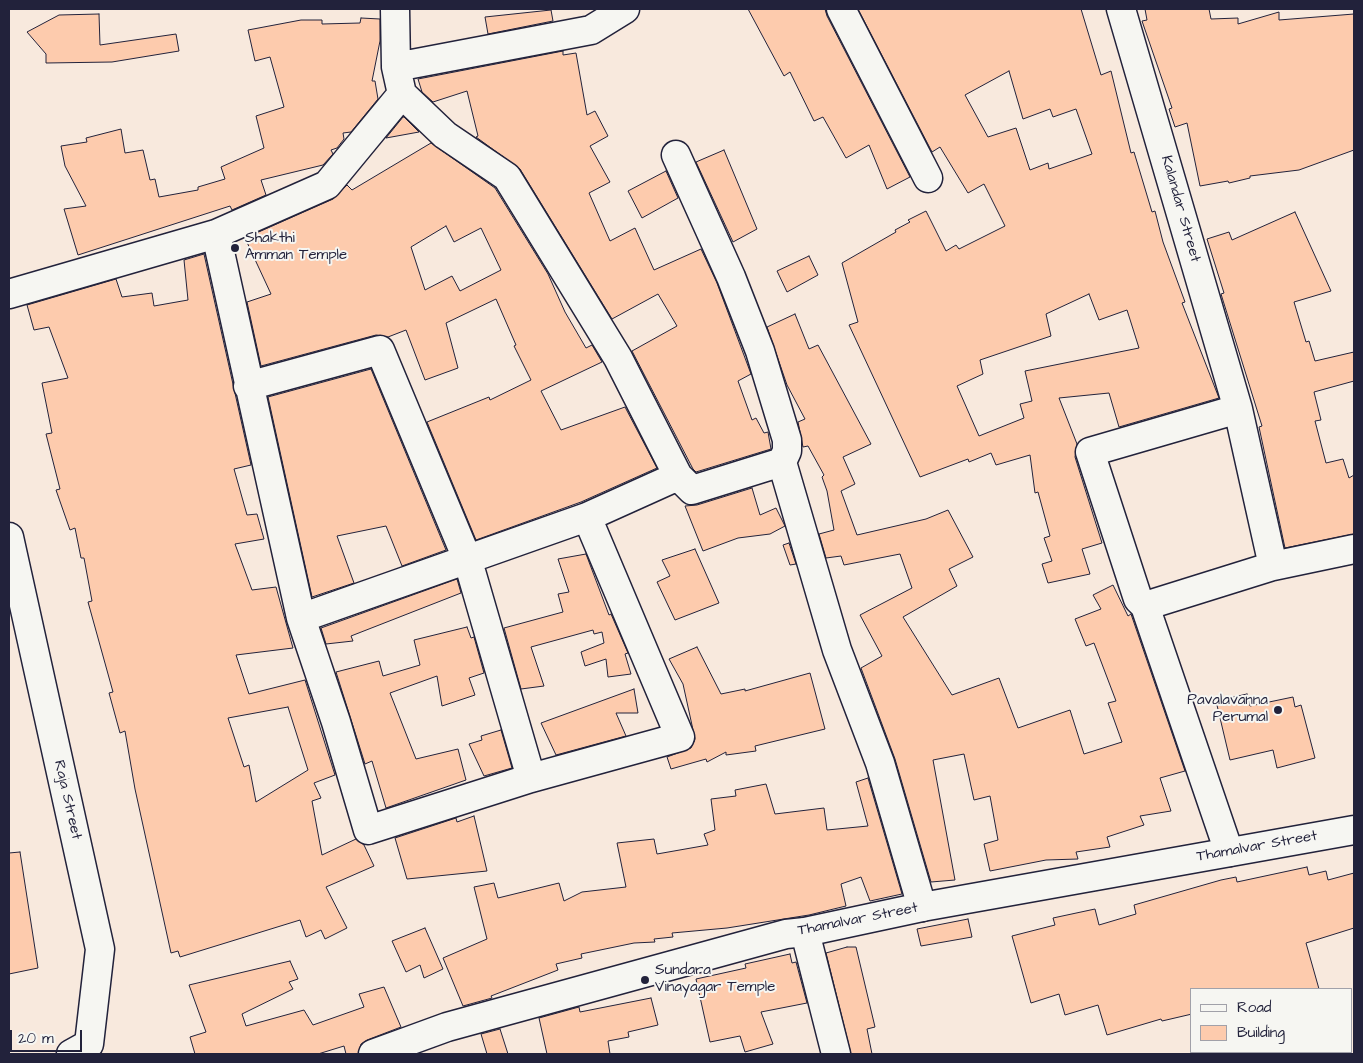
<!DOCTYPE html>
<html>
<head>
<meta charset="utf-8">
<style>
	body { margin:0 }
	#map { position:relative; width:1363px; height:1063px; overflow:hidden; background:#f8e9dd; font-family:"Architects Daughter",sans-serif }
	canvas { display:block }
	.frame { position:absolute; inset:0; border:10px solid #22223b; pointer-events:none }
	.legend { position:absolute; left:1190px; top:988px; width:162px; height:65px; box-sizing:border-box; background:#f6f6f2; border:1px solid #a1a1a9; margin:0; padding:6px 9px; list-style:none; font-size:15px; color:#22223b }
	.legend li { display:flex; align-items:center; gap:10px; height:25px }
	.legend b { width:25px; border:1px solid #a1a1a9 }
	.scale { position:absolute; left:10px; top:1030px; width:72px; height:22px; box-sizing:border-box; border:2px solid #22223b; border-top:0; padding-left:6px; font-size:15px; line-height:18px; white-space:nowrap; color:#22223b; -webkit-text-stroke:4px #f6f6f2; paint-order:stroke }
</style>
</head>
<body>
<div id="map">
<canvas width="1363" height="1063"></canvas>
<div class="frame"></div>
<ul class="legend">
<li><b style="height:6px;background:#f6f6f2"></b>Road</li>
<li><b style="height:14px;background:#fdcbad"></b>Building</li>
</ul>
<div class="scale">20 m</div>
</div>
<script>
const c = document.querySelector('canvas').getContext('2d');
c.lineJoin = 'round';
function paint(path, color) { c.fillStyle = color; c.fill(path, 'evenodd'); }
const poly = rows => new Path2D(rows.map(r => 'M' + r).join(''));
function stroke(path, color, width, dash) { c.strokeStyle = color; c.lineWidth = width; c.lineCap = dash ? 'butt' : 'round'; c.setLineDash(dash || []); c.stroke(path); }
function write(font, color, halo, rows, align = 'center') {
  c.font = font + ' "Architects Daughter",sans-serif'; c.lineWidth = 4; c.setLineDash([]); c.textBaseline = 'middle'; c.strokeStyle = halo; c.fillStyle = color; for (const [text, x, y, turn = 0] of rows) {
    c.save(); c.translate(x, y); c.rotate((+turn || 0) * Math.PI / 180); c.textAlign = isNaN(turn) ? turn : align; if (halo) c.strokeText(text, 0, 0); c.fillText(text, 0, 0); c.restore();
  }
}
const building = poly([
	[748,9,825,9,827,16,910,177,887,189,869,145,846,158,823,117,814,121,790,72,784,76,748,9],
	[858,9,1081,9,1101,75,1111,71,1131,153,1134,152,1152,212,1155,211,1163,242,1185,302,1182,303,1219,398,1119,427,1109,393,1059,398,1077,444,1075,457,1102,543,1082,549,1090,574,1048,583,1042,564,1052,561,1044,538,1050,536,1038,492,1035,493,1030,455,996,465,991,453,969,462,968,459,920,477,849,325,858,322,842,263,896,232,895,230,910,222,908,220,926,211,946,251,956,245,959,249,1005,226,984,184,968,193,940,147,932,152,858,9],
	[1009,71,1023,119,1050,109,1053,117,1076,109,1092,154,1049,169,1048,163,1030,170,1016,128,988,137,965,95,1009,71],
	[1089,294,1099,320,1127,310,1139,348,1025,371,1032,401,1020,404,1024,418,979,436,957,386,983,374,980,360,1051,336,1046,314,1089,294],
	[1145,9,1209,9,1211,19,1238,18,1238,24,1279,12,1279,20,1354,14,1354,150,1299,170,1250,176,1250,178,1229,183,1228,181,1200,186,1187,123,1175,127,1169,109,1172,108,1142,21,1147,20,1145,9],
	[551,10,553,21,488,34,485,17,551,10],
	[99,14,100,45,176,34,179,51,112,62,46,63,46,54,27,32,59,15,99,14],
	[361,18,380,19,380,41,372,81,375,81,378,99,351,132,343,133,344,139,337,148,331,150,333,154,323,165,261,180,266,195,232,210,230,206,78,255,64,209,86,206,65,166,61,146,87,142,86,138,121,129,125,153,143,150,150,180,155,179,159,197,198,190,198,187,225,179,221,167,264,148,256,116,284,107,270,57,255,61,248,30,301,20,322,20,322,24,360,23,361,18],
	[563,51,563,55,576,53,587,115,595,111,608,136,590,146,610,182,589,193,610,241,635,228,654,270,701,249,717,283,751,374,738,381,752,420,756,418,764,433,768,432,771,449,696,472,693,469,632,351,677,326,658,294,612,319,520,169,476,137,478,136,467,91,433,102,422,92,418,79,563,51],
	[404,117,419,132,386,138,403,117,404,117],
	[431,143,495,188,548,274,565,312,586,348,592,345,602,362,541,391,561,430,625,407,657,468,581,502,476,540,427,422,489,397,490,400,531,380,514,346,516,345,496,299,446,323,458,368,425,380,406,330,388,337,376,335,261,366,247,302,271,294,245,238,333,199,347,185,352,190,431,143],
	[446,226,454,242,481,228,501,270,460,291,452,276,425,290,411,247,446,226],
	[724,150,757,229,733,242,696,162,724,150],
	[666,171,678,198,642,218,628,191,666,171],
	[1295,212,1331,291,1294,302,1306,342,1309,341,1315,361,1354,352,1354,381,1314,392,1321,420,1315,421,1326,463,1343,459,1349,478,1354,475,1354,534,1285,548,1259,427,1262,426,1221,294,1224,293,1207,239,1229,232,1232,240,1295,212],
	[204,254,251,465,234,469,247,515,257,514,264,539,235,544,252,590,276,587,293,648,236,655,249,694,305,680,335,775,314,783,321,798,312,801,322,855,356,839,364,845,374,866,326,887,347,928,325,939,321,930,306,937,300,920,180,957,178,951,171,953,135,789,125,731,120,733,109,693,113,692,88,602,92,601,84,558,81,558,75,528,70,530,56,490,60,489,46,434,52,433,42,383,68,378,49,327,34,330,27,305,116,279,122,297,152,293,154,306,188,300,184,260,204,254],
	[288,707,308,770,256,802,249,765,244,767,228,718,288,707],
	[809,256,818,275,787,292,777,271,809,256],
	[795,314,809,349,818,345,871,444,843,457,855,484,841,491,857,535,926,519,948,510,973,557,949,569,957,586,903,617,952,695,999,678,1018,728,1070,710,1084,754,1122,742,1108,703,1116,701,1094,643,1086,646,1075,619,1101,609,1093,595,1113,585,1128,616,1131,614,1185,771,1160,778,1171,811,1140,816,1144,825,1107,837,1110,847,1076,852,1078,859,1046,860,990,871,984,844,998,840,990,796,974,800,964,754,933,760,955,880,931,882,895,759,861,668,882,656,860,615,912,588,900,554,844,565,841,556,826,558,819,534,834,530,827,491,822,477,824,475,808,446,803,447,798,422,805,419,787,385,767,327,795,314],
	[371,369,446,550,402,566,386,526,337,536,354,583,312,597,268,397,371,369],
	[752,488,760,515,776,508,785,526,770,534,738,538,703,551,685,506,697,505,752,488],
	[789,543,796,564,790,565,783,545,789,543],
	[695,549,719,603,675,620,657,582,670,576,662,560,695,549],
	[586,554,609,615,611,614,628,653,625,654,631,674,608,677,606,659,585,666,581,652,604,643,602,632,594,634,593,630,531,647,544,686,521,689,504,628,563,612,558,594,569,592,558,559,586,554],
	[457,579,461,593,351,636,353,641,326,644,321,628,457,579],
	[467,627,471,638,474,637,484,673,469,678,475,695,442,706,437,676,390,693,416,759,458,749,466,780,386,808,372,761,365,764,336,672,379,661,383,676,420,665,414,640,467,627],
	[697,647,721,694,745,689,745,691,810,673,825,729,755,746,756,751,726,755,726,752,707,762,706,759,671,769,667,757,691,748,695,739,683,684,669,659,697,647],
	[634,689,638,713,616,713,626,736,556,755,541,723,634,689],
	[1247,694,1250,706,1293,697,1295,707,1301,705,1315,758,1277,768,1273,750,1230,760,1216,701,1247,694],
	[501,730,512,768,484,776,469,744,482,740,481,736,501,730],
	[868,778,902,894,870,901,861,877,841,884,846,906,809,915,727,928,672,933,673,937,654,939,655,942,634,943,581,954,582,958,556,964,558,970,491,996,492,998,463,1006,443,958,487,939,474,887,494,883,498,898,559,883,564,901,582,892,626,887,617,843,654,839,657,854,708,845,704,834,715,830,711,799,736,796,735,790,766,784,775,814,824,808,827,830,868,826,856,782,868,778],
	[474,816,487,871,407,879,395,838,456,818,457,822,474,816],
	[20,852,38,968,9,974,9,853,20,852],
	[1307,867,1309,875,1326,871,1328,880,1354,873,1354,928,1306,943,1319,989,1192,989,1192,1014,1162,1021,1161,1019,1107,1035,1098,1005,1065,1015,1059,994,1031,1003,1012,936,1055,925,1053,918,1095,909,1099,925,1136,914,1134,905,1221,880,1236,877,1237,882,1307,867],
	[968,919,972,937,921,946,917,929,968,919],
	[425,928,443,969,424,978,420,965,406,972,392,941,425,928],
	[847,947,856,947,875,1027,867,1029,872,1054,851,1054,826,953,847,947],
	[790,954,792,963,796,962,807,1003,761,1012,773,1044,745,1052,740,1036,710,1042,696,979,746,968,745,964,790,954],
	[290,961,298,979,289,982,293,989,242,1014,246,1026,304,1010,313,1025,364,1007,359,994,384,987,401,1027,367,1040,361,1044,358,1054,346,1054,344,1046,318,1054,195,1054,190,1037,206,1032,189,985,290,961],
	[651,998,658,1025,628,1032,629,1037,608,1041,610,1054,547,1054,539,1018,579,1007,580,1012,651,998],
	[500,1029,508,1054,487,1054,481,1034,500,1029]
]);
paint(building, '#fdcbad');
stroke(building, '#22223b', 1);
const street = poly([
	[395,9,396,67,402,94,445,135,507,177,618,358,678,476],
	[841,9,928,178],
	[1121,9,1238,409,1273,566],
	[396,67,591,30,625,9],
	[676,155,731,277,760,351,787,440,787,451,782,462],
	[216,234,301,618,336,722,368,830,531,778,680,737,587,517,678,476,692,490,782,462,837,650,880,763,922,907],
	[9,294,216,234,327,185,402,94],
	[248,386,380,350,468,561,531,778],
	[1238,409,1090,452,1138,599,1145,606,1273,566,1354,549],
	[1145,606,1229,852],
	[301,618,587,517],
	[805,932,836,1054]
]);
const secondary = poly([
	[9,537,100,949,89,1044,71,1054],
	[373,1054,447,1027,786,934,805,932,922,907,1354,830]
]);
stroke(street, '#22223b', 31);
stroke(secondary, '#22223b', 31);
stroke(street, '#f6f6f2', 28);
stroke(secondary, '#f6f6f2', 28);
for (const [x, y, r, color] of [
	[235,248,5,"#22223b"],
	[1278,710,5,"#22223b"],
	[645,980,5,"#22223b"]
]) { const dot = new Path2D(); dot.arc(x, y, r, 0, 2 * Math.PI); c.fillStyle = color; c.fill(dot); stroke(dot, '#f6f6f2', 2); }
write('15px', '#22223b', '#f6f6f2', [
	["Kalandar Street",1180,209,74],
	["Raja Street",67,800,77],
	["Thamalvar Street",1257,847,-10],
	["Thamalvar Street",858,920,-11]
]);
write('15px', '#22223b', '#f6f6f2', [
	["Shakthi",245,239],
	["Amman Temple",245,256],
	["Pavalavanna",1268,701,"right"],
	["Perumal",1268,718,"right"],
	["Sundara",655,971],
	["Vinayagar Temple",655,988]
], 'left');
</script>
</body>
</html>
